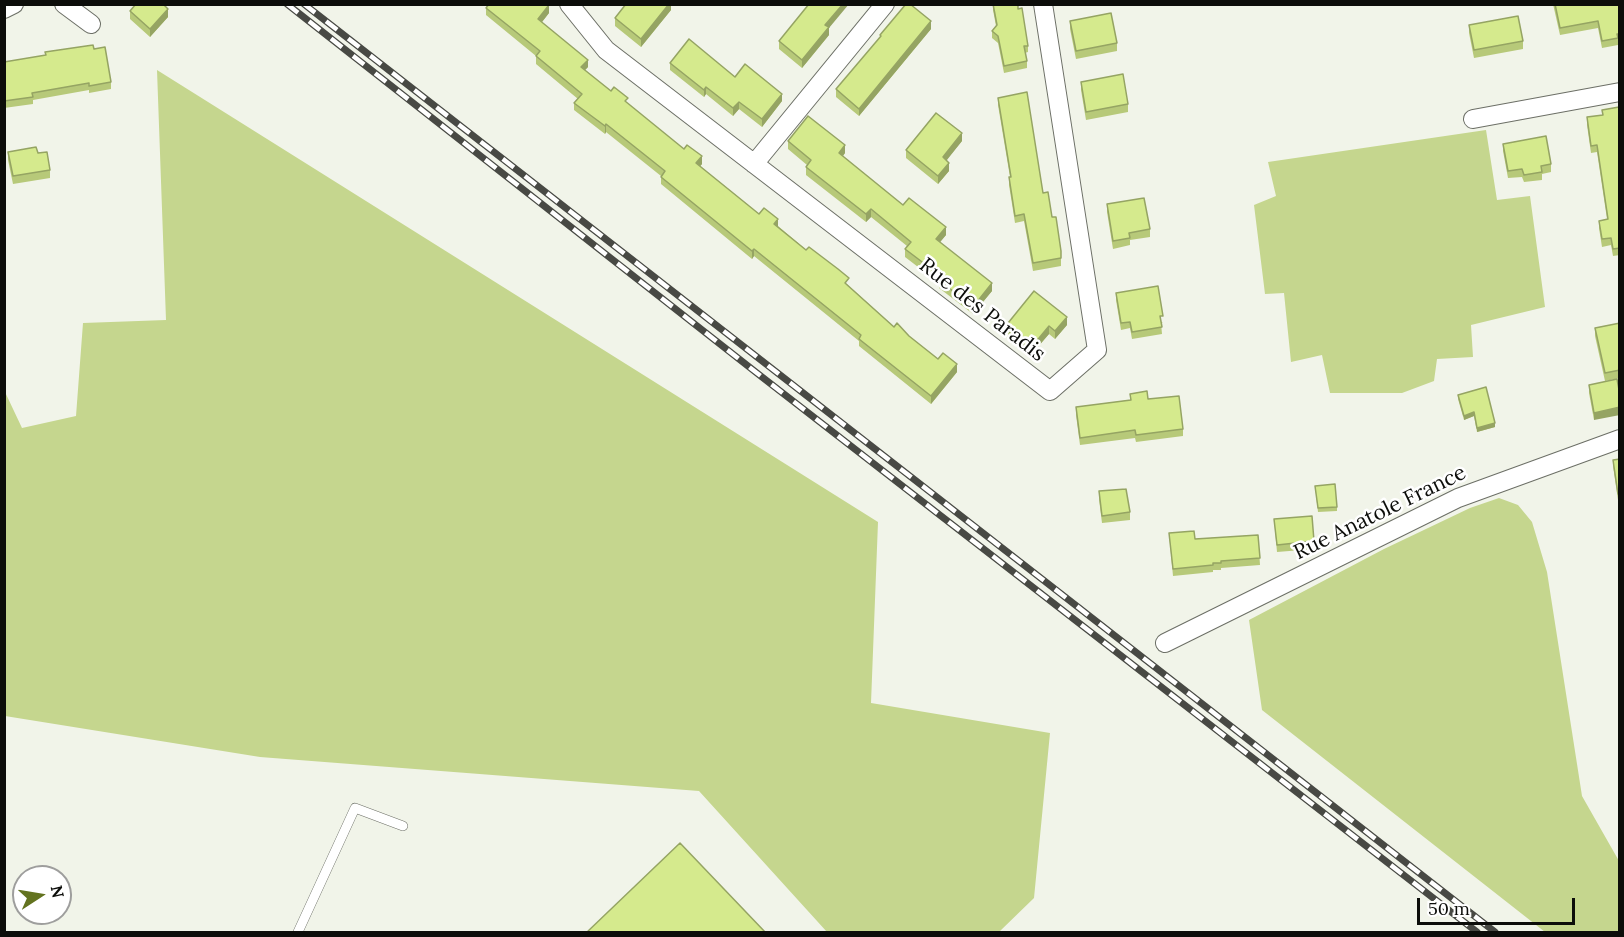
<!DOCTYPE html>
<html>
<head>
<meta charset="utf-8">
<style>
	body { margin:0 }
	#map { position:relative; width:1624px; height:937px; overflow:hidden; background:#f1f4e9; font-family:Lora,serif }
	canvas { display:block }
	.frame { position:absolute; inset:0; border:6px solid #0c0d0a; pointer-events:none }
	.north { position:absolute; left:12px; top:865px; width:60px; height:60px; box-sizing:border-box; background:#fff; border:2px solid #9e9e9d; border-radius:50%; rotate:78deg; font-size:16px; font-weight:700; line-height:24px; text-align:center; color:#0c0d0a }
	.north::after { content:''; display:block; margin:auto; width:21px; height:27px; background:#63731f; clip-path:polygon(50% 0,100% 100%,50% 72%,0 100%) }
	.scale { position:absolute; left:1417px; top:898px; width:158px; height:27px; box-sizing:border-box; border:3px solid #0c0d0a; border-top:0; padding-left:8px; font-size:18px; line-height:21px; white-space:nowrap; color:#0c0d0a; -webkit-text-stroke:4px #fff; paint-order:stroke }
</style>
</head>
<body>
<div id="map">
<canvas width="1624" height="937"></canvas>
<div class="frame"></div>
<div class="north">N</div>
<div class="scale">50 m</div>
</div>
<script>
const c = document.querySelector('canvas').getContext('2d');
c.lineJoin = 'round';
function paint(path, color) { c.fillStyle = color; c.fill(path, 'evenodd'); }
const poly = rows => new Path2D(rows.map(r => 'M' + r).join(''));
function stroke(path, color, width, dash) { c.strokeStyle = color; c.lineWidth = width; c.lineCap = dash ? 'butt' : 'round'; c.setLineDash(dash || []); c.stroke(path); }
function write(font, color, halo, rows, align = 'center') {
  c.font = font + ' Lora,serif'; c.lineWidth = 5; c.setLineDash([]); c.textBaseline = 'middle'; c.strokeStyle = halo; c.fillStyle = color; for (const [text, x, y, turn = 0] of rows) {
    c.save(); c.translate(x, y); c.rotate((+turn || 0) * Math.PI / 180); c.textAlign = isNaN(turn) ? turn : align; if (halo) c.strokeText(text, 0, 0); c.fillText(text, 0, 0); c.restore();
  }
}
paint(poly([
	[157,70,878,522,871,703,1050,733,1034,898,999,932,827,932,699,791,260,757,5,716,5,392,22,428,76,416,83,323,166,320],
	[1486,130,1497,200,1530,196,1545,307,1471,325,1473,357,1437,359,1434,381,1402,393,1330,393,1322,355,1291,362,1284,293,1265,294,1254,205,1276,196,1268,162],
	[1499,498,1518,505,1532,522,1547,572,1582,796,1619,861,1619,932,1545,932,1262,710,1249,620,1384,549,1470,508]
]), '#c5d68e');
const service = poly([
	[298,932,355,808,403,826]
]);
const minor = poly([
	[64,4,91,24],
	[569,4,606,50,1050,391,1097,350,1043,4],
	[4,9,14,4],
	[1473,119,1620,92],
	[754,164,885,4],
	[1165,643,1458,498,1620,439]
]);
stroke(service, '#6c6f66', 10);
stroke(minor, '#6c6f66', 20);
stroke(service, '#fff', 9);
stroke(minor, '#fff', 18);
const rail = poly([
	[287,4,762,377,1477,932],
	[304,4,1495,932]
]);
stroke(rail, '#484944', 7);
stroke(rail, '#fff', 4.5, [14]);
paint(poly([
	[671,4,671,10,641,47,615,26,615,18],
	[993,4,1028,46,1028,52,1025,53,1027,61,1027,68,1004,73,998,43,992,38,992,31,996,26,993,10],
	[1553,4,1620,4,1620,41,1618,41,1618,45,1602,48,1598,28,1560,35],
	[486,8,549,13,542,22,588,67,585,70,702,164,700,166,759,214,778,226,849,286,894,327,909,336,938,359,957,372,931,404,859,346,859,341,754,256,752,259,661,184,661,176,606,132,605,134,574,110,574,103,578,99,536,64,536,56,486,15],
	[130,11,168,17,150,37,130,19],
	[1070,21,1117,43,1117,51,1076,59,1070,29],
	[1469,25,1523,41,1523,49,1474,58,1469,33],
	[829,28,829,35,802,68,779,49,779,41],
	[931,29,859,116,836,97,836,89,880,38,880,35],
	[94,49,111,82,111,89,89,93,89,90,33,100,33,104,4,108,4,62],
	[670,63,735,77,782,101,762,127,739,109,733,116,706,94,704,97,670,70],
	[1081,82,1128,104,1128,112,1086,120,1081,90],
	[998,98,1043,193,1052,217,1061,251,1061,266,1033,271,1024,221,1015,223,1009,185,1009,177,1010,177,998,105],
	[1619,107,1620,255,1613,256,1611,245,1602,247,1599,228,1599,221,1607,219,1597,152,1591,153,1587,125,1587,117,1602,115,1602,110],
	[788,141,845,153,843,156,903,205,946,235,940,242,992,291,973,314,939,288,939,283,905,257,905,249,907,246,871,217,866,222,806,175,806,167,807,165,788,149],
	[962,141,946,160,949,171,938,184,906,158,906,150],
	[1503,144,1551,164,1551,172,1542,174,1542,180,1524,182,1522,177,1508,178,1503,151],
	[8,152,38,153,50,170,50,178,13,184,8,160],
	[1107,204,1150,229,1150,237,1130,240,1130,245,1113,249,1107,212],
	[1116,293,1163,323,1161,323,1162,334,1132,339,1130,328,1121,330,1116,300],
	[1620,323,1620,378,1605,381,1595,336,1595,328],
	[1067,325,1055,339,1049,334,1030,356,1004,335,1004,328],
	[1617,379,1594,420,1589,393,1589,385],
	[1130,394,1148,399,1183,429,1183,436,1136,442,1135,438,1080,445,1076,415,1076,407,1130,400],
	[1458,395,1495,427,1477,432,1474,416,1464,420,1458,399],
	[1620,459,1620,500,1618,500,1613,466,1613,460],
	[1315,486,1337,507,1337,511,1318,512],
	[1099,491,1130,512,1130,520,1102,523,1099,499],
	[1274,519,1314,541,1314,549,1277,552],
	[1169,533,1195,539,1258,535,1260,565,1221,568,1221,570,1213,570,1213,572,1173,576]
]), '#b7c979');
paint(poly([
	[669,4,671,4,671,10,641,47,641,39],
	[843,4,849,4,829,28,829,35,802,68,802,60,825,25],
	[549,5,549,13,538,27,538,19],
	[168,9,168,17,150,37,150,29],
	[931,21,931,29,859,116,859,109],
	[588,60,588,67,581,74,581,67],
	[706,87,706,94,704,97,704,90],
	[782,94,782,101,762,127,762,119],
	[739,102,739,109,733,116,733,108],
	[606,124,606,132,605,134,605,126],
	[962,133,962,141,943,165,943,157],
	[845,145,845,153,839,161,839,153],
	[702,156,702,164,696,171,696,163],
	[949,163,949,171,938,184,938,176],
	[871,209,871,217,866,222,866,214],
	[778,219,778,226,774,231,774,224],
	[946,227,946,235,936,247,936,239],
	[754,249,754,256,752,259,752,251],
	[992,283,992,291,973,314,973,307],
	[1067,317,1067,325,1055,339,1055,331],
	[1049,326,1049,334,1030,356,1030,349],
	[957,364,957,372,931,404,931,396],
	[1620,407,1620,415,1594,420,1594,413],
	[1474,412,1474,416,1464,420,1464,416],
	[1495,423,1495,427,1477,432,1477,428]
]), '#95a463');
const building = poly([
	[136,4,163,4,168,9,150,29,130,11,136,4],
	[489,4,548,4,549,5,538,19,588,60,581,67,611,91,614,87,628,98,625,101,684,149,687,145,702,156,696,163,759,214,764,208,778,219,774,224,806,250,809,247,838,269,849,278,845,283,894,327,897,323,909,336,938,359,943,353,957,364,931,396,859,339,861,335,754,249,752,251,661,177,665,171,606,124,605,126,574,103,582,94,536,56,540,51,486,8,489,4],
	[626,4,669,4,641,39,615,18,626,4],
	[809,4,843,4,825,25,829,27,802,60,779,41,809,4],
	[906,4,910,4,931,21,859,109,836,89,881,36,880,35,906,4],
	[993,4,1018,4,1018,9,1022,8,1028,46,1024,46,1027,61,1004,66,998,36,992,31,997,25,993,4],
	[1555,4,1620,4,1620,34,1617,34,1618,38,1602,41,1598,21,1560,28,1555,4],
	[1111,13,1117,43,1076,51,1070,21,1111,13],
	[1518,16,1523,41,1474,50,1469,25,1518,16],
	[689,39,735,77,745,64,782,94,762,119,739,102,733,108,706,87,704,90,670,63,689,39],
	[93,45,94,49,105,47,111,82,89,86,89,83,32,93,33,97,4,101,4,62,46,55,45,52,93,45],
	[1123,74,1128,104,1086,112,1081,82,1123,74],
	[1027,92,1043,193,1048,192,1052,217,1056,217,1061,251,1061,258,1033,263,1024,214,1015,216,1009,177,1011,177,998,98,1027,92],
	[1619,107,1620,248,1613,249,1611,238,1602,239,1599,221,1608,219,1597,145,1591,146,1587,117,1603,115,1602,110,1619,107],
	[936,113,962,133,943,157,949,163,938,176,906,150,936,113],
	[808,116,845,145,839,153,903,205,909,198,946,227,936,239,992,283,973,307,939,280,942,277,905,249,911,242,871,209,866,214,806,167,811,160,788,141,808,116],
	[1546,136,1551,164,1541,166,1542,172,1524,175,1522,169,1508,171,1503,144,1546,136],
	[36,147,38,153,47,152,50,170,13,176,8,152,36,147],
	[1144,198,1150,229,1129,233,1130,238,1113,241,1107,204,1144,198],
	[1158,286,1163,316,1160,316,1162,327,1132,332,1130,322,1121,323,1116,293,1158,286],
	[1034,291,1067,317,1055,331,1049,326,1030,349,1004,328,1034,291],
	[1620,323,1620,370,1605,373,1595,328,1620,323],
	[1617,379,1620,395,1620,407,1594,413,1589,385,1617,379],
	[1486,387,1495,423,1477,428,1474,412,1464,416,1458,395,1486,387],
	[1147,391,1148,399,1179,396,1183,429,1136,435,1135,430,1080,438,1076,407,1131,400,1130,394,1147,391],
	[1620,459,1620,494,1618,494,1613,460,1620,459],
	[1335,484,1337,507,1318,508,1315,486,1335,484],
	[1126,489,1130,512,1102,516,1099,491,1126,489],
	[1312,516,1314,541,1277,545,1274,519,1312,516],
	[1194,531,1195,539,1258,535,1260,558,1221,561,1221,563,1213,563,1213,565,1173,569,1169,533,1194,531],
	[680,843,766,933,586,933,680,843]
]);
paint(building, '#d5ea8d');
stroke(building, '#95a463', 1.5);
write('21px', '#0c0d0a', '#fff', [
	["Rue des Paradis",982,310,38],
	["Rue Anatole France",1380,513,-26]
]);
</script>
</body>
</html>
